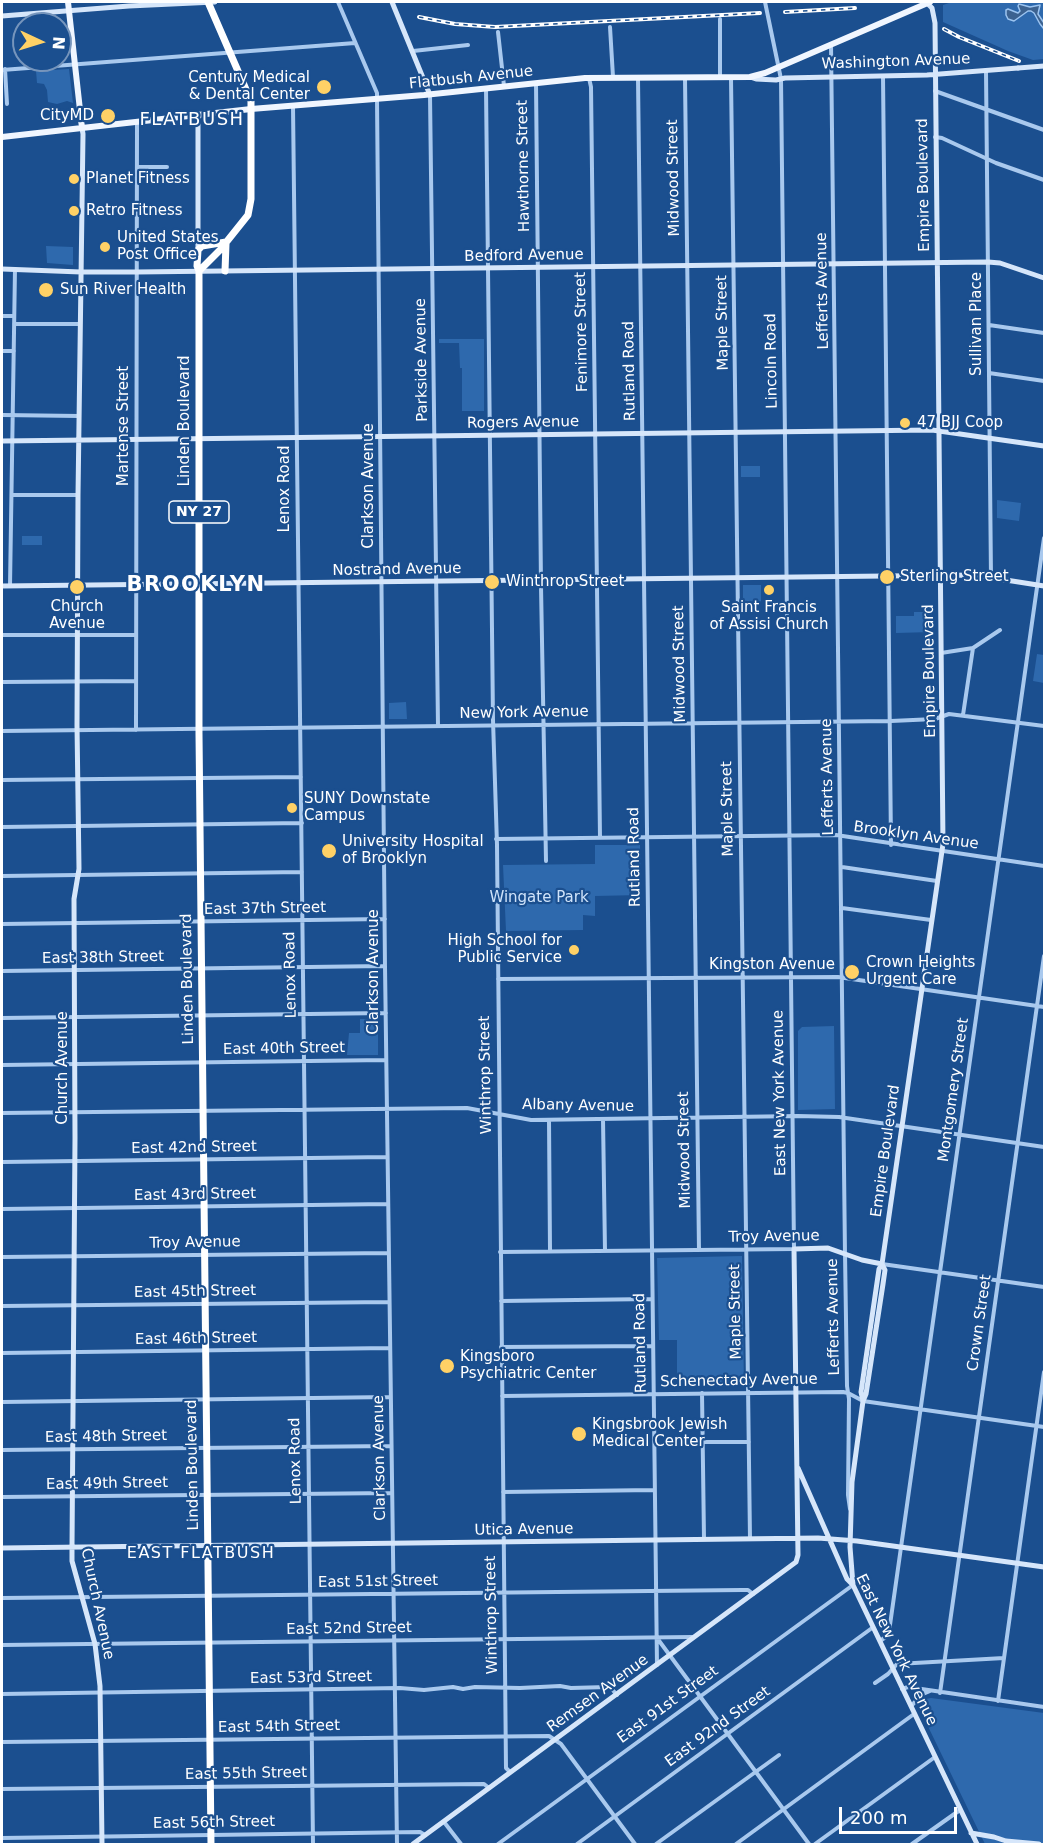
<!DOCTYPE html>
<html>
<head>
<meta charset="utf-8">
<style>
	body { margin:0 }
	#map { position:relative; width:1046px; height:1846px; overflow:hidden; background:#1b4f8f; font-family:"DejaVu Sans",sans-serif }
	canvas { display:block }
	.frame { position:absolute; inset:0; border:3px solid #fff; pointer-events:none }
	.north { position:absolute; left:12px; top:12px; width:60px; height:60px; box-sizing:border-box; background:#1b4f8f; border:2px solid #7695bc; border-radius:50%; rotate:94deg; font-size:16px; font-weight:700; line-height:24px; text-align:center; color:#fff }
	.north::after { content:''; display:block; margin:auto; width:21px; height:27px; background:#ffd166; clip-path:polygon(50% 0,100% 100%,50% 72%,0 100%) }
	.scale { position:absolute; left:839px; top:1807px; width:118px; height:27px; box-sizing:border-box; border:3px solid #fff; border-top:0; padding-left:8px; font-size:18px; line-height:21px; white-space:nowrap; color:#fff; -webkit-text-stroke:4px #1b4f8f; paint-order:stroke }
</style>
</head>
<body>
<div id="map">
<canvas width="1046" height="1846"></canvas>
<div class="frame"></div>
<div class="north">N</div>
<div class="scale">200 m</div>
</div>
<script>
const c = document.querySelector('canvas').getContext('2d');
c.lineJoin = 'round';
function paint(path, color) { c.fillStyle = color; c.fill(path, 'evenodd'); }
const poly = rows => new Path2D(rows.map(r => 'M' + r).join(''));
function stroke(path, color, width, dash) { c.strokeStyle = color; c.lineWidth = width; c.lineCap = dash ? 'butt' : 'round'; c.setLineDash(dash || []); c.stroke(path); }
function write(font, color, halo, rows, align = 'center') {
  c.font = font + ' "DejaVu Sans",sans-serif'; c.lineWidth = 4.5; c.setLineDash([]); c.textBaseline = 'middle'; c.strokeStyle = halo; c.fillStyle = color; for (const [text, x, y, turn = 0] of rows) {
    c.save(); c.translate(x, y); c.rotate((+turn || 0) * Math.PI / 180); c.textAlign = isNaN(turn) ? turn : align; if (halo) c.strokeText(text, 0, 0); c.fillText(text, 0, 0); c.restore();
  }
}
paint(poly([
	[952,2,1044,2,1044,59,1033,60,1008,51,943,22,943,5],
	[69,69,73,103,67,101,57,104,48,102,47,90,44,84,37,83,36,71],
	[46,246,73,247,73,265,47,263],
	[439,339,484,339,484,411,462,411,462,368,460,368,459,343,439,343],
	[741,466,760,466,760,477,741,477],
	[997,500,1021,503,1019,521,997,518],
	[22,536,42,536,42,545,22,545],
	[743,585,761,585,761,602,743,603],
	[914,612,932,612,932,632,896,633,896,616,914,616],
	[1037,654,1044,655,1044,683,1033,681],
	[406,702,407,719,389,719,389,703],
	[595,845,640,845,641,895,595,896,595,916,583,915,583,930,506,931,503,865,595,864],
	[360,1019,378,1019,378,1055,347,1055,349,1033,360,1033],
	[834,1026,835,1109,798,1110,798,1031,802,1027],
	[742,1256,744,1386,677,1387,677,1340,659,1340,657,1258],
	[931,1698,1044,1713,1044,1844,985,1844,921,1712,922,1703,926,1699]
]), '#2e69ad');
const water = poly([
	[1019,4,1030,7,1040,5,1038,14,1044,23,1044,29,1040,24,1034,13,1031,11,1028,11,1014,21,1008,19,1006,15,1006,10,1008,9,1018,13,1020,11,1018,6,1019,4]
]);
paint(water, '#3c6290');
stroke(water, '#9cc4f0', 1.5);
stroke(poly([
	[338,2,377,93,377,99,385,966,397,1844],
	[720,19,720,78],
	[610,27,613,77],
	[498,32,504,86],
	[831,44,845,1253,847,1386,849,1399,848,1495,850,1509],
	[413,51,468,45],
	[5,69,7,104],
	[2,70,355,43],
	[986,71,991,578],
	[883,76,891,845],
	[589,78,591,87,600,838],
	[638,78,657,1665],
	[685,78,699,1250],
	[731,78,750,1539],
	[536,83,541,586,546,861],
	[486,88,493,720,497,845,506,1768,510,1772],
	[935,91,1044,130],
	[430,95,438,726],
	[293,106,313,1844],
	[935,137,942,138,996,163,1044,180],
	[137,167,167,167],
	[2,316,14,316],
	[14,324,80,324],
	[989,325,1044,333],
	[2,351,14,351],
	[989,373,1044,381],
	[2,415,79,416],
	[12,495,78,495],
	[10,586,15,269],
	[2,635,136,635],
	[941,653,973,648,1000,630],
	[2,682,136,681],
	[963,715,973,648],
	[136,730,137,122],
	[2,731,891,721,935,719,949,714,1044,726],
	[2,780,301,777],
	[2,827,302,823],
	[496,839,836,835,1044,866],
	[842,867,937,881],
	[2,876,302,872],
	[842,908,931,920],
	[2,924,385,919],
	[2,971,385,966],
	[498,979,838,977,1044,1007],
	[2,1018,386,1013],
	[2,1065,386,1060],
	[2,1113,467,1108,531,1120,798,1116,839,1117,1044,1147],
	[603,1119,605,1251],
	[549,1120,550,1251],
	[2,1162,387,1157],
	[2,1209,388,1204],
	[500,1252,794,1249,781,79,765,2],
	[2,1257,389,1253],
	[882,1264,1044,1287],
	[501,1301,652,1299],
	[2,1306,389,1302],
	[501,1347,653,1346],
	[2,1353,390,1348],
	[702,1393,704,1539],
	[502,1396,843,1392,848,1393,863,1401,1044,1427],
	[2,1402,390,1397],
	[703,1442,749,1442],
	[2,1450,391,1446],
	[503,1492,654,1490],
	[2,1497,392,1493],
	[2,1598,742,1590,748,1590,753,1594],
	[657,1638,809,1844],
	[880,1641,887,1636,889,1632,1044,538],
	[2,1645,692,1637],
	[875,1683,888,1674,897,1664,1004,1658],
	[902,1689,908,1687,1044,1707],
	[940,1693,1044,956],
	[2,1694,400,1688,424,1690,453,1687,463,1689,475,1687,520,1688,560,1686,571,1688,607,1687,610,1687,617,1695],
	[998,1701,1044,1372],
	[911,1706,923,1694,930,1691],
	[2,1742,549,1736,561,1744,635,1844],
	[2,1789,484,1784,489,1788],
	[444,1822,461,1844],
	[2,1838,420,1832,425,1835],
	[498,1844,853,1585],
	[577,1844,872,1628],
	[656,1844,779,1755],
	[736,1844,914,1714],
	[815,1844,935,1757],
	[912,1844,960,1810]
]), '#a9c9ee', 4);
stroke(poly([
	[392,2,430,95],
	[2,16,129,6,215,2],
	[750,77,756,79,776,80,785,78,927,75,1018,68],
	[82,128,83,134,78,495,77,725,79,869,74,899,75,1138,72,1547,72,1561,95,1644,100,1686,102,1844],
	[198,250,198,114],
	[2,269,81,272,137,272,988,262,1000,263,1044,278],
	[2,441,932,430,1044,446],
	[2,586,974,575,1044,586],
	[863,1401,861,1392,879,1269,882,1264,943,844,935,23,932,8,926,2],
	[798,1468,847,1579,853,1585,977,1844],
	[2,1548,818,1538,857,1541,1044,1567],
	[853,1585,850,1547,852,1482,863,1401,866,1394,883,1284,885,1270,882,1264],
	[971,1833,994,1837,1006,1841,1039,1844],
	[413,1844,796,1562,798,1555,794,1249,828,1248,862,1260,882,1264]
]), '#d6e6fa', 5);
stroke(poly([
	[68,2,82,128],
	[2,137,251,109,424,95,585,78,750,77,765,73,930,2]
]), '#f0f6ff', 6);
stroke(poly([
	[199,271,220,250,248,215,251,199,251,101,208,2],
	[225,271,226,244],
	[211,1844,199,734,199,271,197,266,198,250,202,246,226,242]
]), '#fff', 7);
const rail = poly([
	[785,12,855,8],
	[419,17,455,24,495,27,760,13],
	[944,29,959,37,1019,61]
]);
stroke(rail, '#fff', 4);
stroke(rail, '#1b4f8f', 1.5, [4.5]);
stroke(poly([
	[1018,68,1044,66]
]), '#d6e6fa', 5);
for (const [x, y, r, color] of [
	[324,87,8,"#ffd166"],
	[108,116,8,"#ffd166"],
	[74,179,6,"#ffd166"],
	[74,211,6,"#ffd166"],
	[105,247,6,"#ffd166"],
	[46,290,8,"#ffd166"],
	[905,423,6,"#ffd166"],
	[887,577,8,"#ffd166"],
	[492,582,8,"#ffd166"],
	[77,587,8,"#ffd166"],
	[769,590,6,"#ffd166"],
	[292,808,6,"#ffd166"],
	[329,851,8,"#ffd166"],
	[574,950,6,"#ffd166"],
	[852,972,8,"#ffd166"],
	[447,1366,8,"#ffd166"],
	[579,1434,8,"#ffd166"]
]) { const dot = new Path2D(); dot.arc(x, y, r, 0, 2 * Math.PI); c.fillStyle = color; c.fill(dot); stroke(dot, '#1b4f8f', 2); }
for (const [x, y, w] of [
	[199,512,60]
]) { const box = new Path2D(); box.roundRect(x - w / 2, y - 11, w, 22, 4.5); c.fillStyle = '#1b4f8f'; c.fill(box); stroke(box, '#fff', 1.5); }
write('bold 14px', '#fff', null, [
	["NY 27",199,512]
]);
write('15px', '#fff', '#1b4f8f', [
	["Washington Avenue",896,62,-2],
	["Flatbush Avenue",471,78,-6],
	["Hawthorne Street",524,166,-91],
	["Midwood Street",674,178,-91],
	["Empire Boulevard",924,185,-91],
	["Bedford Avenue",524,256,-1],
	["Lefferts Avenue",823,291,-91],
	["Maple Street",723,323,-91],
	["Sullivan Place",977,324,-90],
	["Fenimore Street",582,332,-91],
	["Parkside Avenue",422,360,-91],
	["Lincoln Road",772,361,-91],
	["Rutland Road",630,371,-91],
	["Linden Boulevard",185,421,-90],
	["Rogers Avenue",523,423,-1],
	["Martense Street",124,426,-90],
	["Clarkson Avenue",369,486,-90],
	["Lenox Road",285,489,-90],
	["Nostrand Avenue",397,570,-1],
	["Midwood Street",680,664,-91],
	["Empire Boulevard",930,671,-91],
	["New York Avenue",524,713,-1],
	["Lefferts Avenue",828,777,-91],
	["Maple Street",728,809,-91],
	["Brooklyn Avenue",916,836,8],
	["Rutland Road",635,857,-91],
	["East 37th Street",265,909,-1],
	["East 38th Street",103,958,-1],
	["Kingston Avenue",772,965],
	["Clarkson Avenue",374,972,-90],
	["Lenox Road",291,975,-91],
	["Linden Boulevard",188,979,-91],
	["East 40th Street",284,1049,-1],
	["Church Avenue",63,1068,-90],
	["Winthrop Street",486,1075,-91],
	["Montgomery Street",954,1090,-82],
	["East New York Avenue",780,1093,-91],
	["Albany Avenue",578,1106,1],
	["East 42nd Street",194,1148,-1],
	["Midwood Street",685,1150,-91],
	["Empire Boulevard",886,1151,-82],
	["East 43rd Street",195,1195,-1],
	["Troy Avenue",774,1237,-1],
	["Troy Avenue",195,1243,-1],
	["East 45th Street",195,1292,-1],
	["Maple Street",736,1312,-91],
	["Lefferts Avenue",834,1317,-91],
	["Crown Street",980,1323,-82],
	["East 46th Street",196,1339,-1],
	["Rutland Road",641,1343,-91],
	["Schenectady Avenue",739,1381,-1],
	["East 48th Street",106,1437,-1],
	["Clarkson Avenue",380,1458,-91],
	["Lenox Road",296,1461,-91],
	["Linden Boulevard",193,1465,-91],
	["East 49th Street",107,1484,-1],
	["Utica Avenue",524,1530,-1],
	["East 51st Street",378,1582,-1],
	["Church Avenue",97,1604,78],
	["Winthrop Street",492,1615,-91],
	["East 52nd Street",349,1629,-1],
	["East New York Avenue",896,1650,64],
	["East 53rd Street",311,1678,-1],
	["Remsen Avenue",598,1694,-36],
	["East 91st Street",668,1705,-36],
	["East 54th Street",279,1727,-1],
	["East 92nd Street",718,1727,-36],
	["East 55th Street",246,1774,-1],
	["East 56th Street",214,1823,-1]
]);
write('15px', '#fff', '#1b4f8f', [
	["Century Medical",310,78,"right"],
	["& Dental Center",310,95,"right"],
	["CityMD",94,116,"right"],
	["Planet Fitness",86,179],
	["Retro Fitness",86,211],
	["United States",117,238],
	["Post Office",117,255],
	["Sun River Health",60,290],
	["47 BJJ Coop",917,423],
	["Sterling Street",900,577],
	["Winthrop Street",506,582],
	["Church",77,607,"center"],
	["Avenue",77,624,"center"],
	["Saint Francis",769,608,"center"],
	["of Assisi Church",769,625,"center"],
	["SUNY Downstate",304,799],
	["Campus",304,816],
	["University Hospital",342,842],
	["of Brooklyn",342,859],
	["High School for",562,941,"right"],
	["Public Service",562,958,"right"],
	["Crown Heights",866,963],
	["Urgent Care",866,980],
	["Kingsboro",460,1357],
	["Psychiatric Center",460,1374],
	["Kingsbrook Jewish",592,1425],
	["Medical Center",592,1442]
], 'left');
write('15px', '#cfe3fa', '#1b4f8f', [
	["Wingate Park",539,898]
]);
c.letterSpacing = '1.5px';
write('16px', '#fff', '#1b4f8f', [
	["EAST FLATBUSH",201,1554]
]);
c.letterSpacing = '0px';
c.letterSpacing = '1.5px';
write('18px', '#fff', '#1b4f8f', [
	["FLATBUSH",192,120]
]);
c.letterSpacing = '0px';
c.letterSpacing = '1.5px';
write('bold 21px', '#fff', '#1b4f8f', [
	["BROOKLYN",196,586]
]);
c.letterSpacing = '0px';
</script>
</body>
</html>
